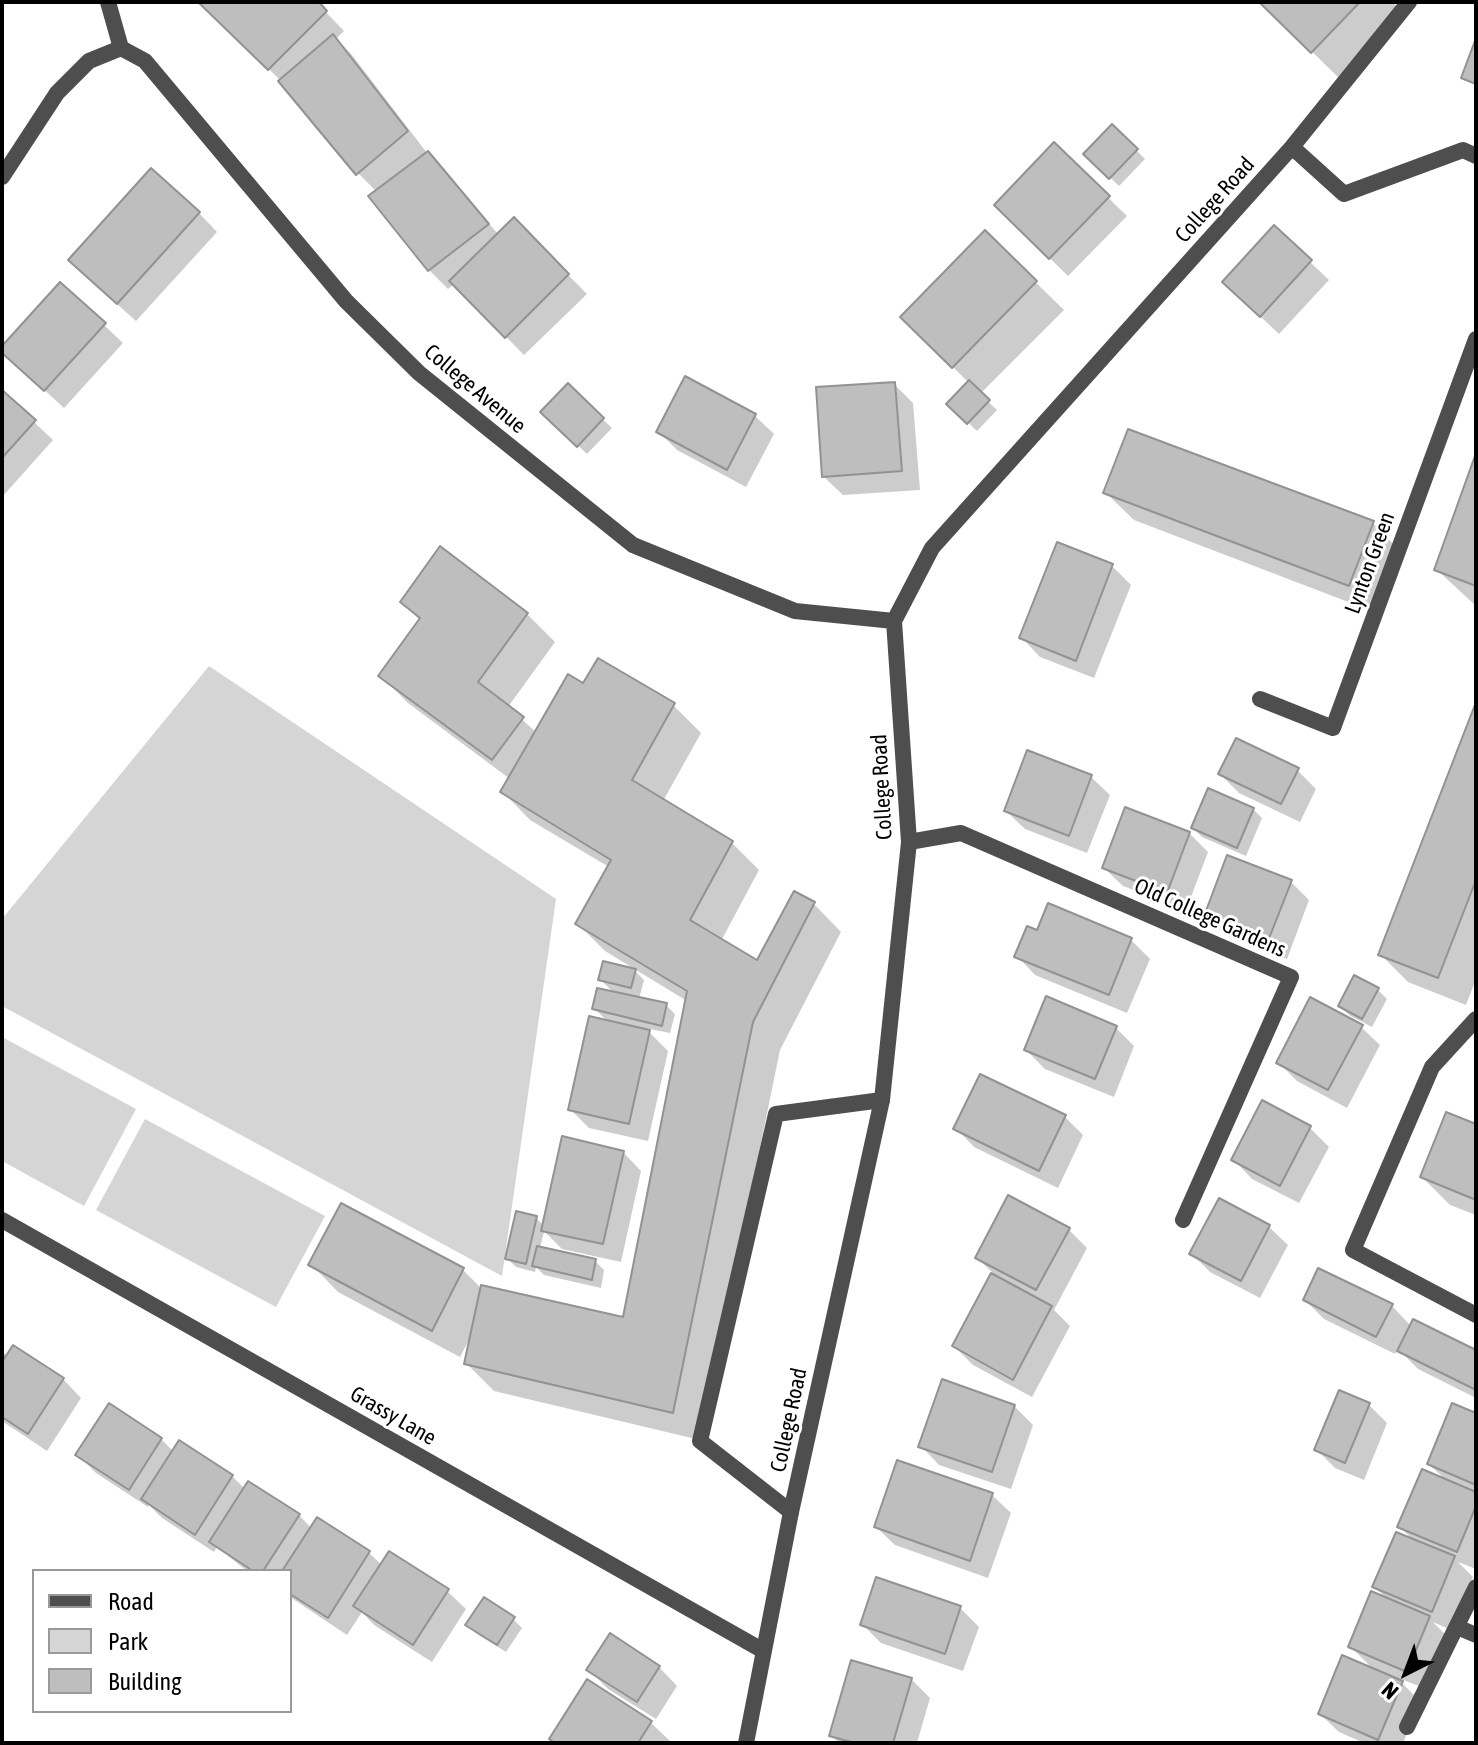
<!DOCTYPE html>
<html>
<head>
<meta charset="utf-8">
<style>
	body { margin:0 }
	#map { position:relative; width:1478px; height:1745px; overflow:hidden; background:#fff; font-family:"Asap Condensed",sans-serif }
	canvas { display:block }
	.frame { position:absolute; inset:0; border:4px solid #000; pointer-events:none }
	.legend { position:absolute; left:32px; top:1569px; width:260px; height:144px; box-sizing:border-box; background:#fff; border:2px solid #999; margin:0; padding:10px 14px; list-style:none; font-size:24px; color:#000 }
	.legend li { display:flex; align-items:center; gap:16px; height:40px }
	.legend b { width:40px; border:2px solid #999 }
	.north { position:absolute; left:1366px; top:1633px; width:80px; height:80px; -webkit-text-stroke:6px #fff; paint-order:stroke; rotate:222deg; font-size:22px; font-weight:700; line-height:32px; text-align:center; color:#000 }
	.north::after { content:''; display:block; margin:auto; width:28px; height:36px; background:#000; clip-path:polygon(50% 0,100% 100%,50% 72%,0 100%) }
</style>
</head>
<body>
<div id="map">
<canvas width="1478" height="1745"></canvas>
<div class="frame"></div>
<ul class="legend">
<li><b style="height:10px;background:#4e4e4e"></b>Road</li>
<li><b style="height:22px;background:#d5d5d5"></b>Park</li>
<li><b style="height:22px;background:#bebebe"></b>Building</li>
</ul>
<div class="north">N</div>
</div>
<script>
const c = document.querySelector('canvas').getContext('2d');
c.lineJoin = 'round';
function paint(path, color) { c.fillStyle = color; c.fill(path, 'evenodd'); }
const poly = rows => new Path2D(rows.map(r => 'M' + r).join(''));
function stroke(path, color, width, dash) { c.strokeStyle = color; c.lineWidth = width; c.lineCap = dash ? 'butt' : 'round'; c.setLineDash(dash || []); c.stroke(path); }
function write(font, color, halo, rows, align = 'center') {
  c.font = font + ' "Asap Condensed",sans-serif'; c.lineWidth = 6; c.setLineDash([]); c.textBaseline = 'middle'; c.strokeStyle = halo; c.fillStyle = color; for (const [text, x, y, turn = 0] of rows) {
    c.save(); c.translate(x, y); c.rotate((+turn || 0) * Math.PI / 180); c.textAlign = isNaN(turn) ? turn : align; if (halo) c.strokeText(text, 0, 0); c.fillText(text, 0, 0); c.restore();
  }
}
paint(poly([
	[209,666,556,899,502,1276,2,1006,2,919],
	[2,1037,136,1109,84,1206,2,1161],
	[145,1119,325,1216,276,1307,96,1210]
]), '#d5d5d5');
paint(poly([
	[201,2,316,2,344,31,336,39,352,55,427,153,499,235,514,220,587,294,524,355,454,284,448,289,429,270,377,192,358,173,281,81],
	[1261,2,1392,2,1404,14,1340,79],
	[1112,126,1145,159,1119,186,1086,154],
	[1054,145,1127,216,1068,276,996,205],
	[199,213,217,232,136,321,89,279],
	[1274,228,1329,280,1279,334,1243,300],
	[985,233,1064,310,980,394,997,410,977,431,958,413,969,383,903,317],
	[104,325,123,343,64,408,2,351],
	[894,384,913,403,920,490,843,495,824,477],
	[568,386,612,428,587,454,543,412],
	[2,392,53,440,2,497],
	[755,416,774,434,746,487,677,450,658,431],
	[1476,459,1476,606,1436,569],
	[1106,493,1373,523,1400,551,1377,613,1134,520],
	[1058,545,1112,566,1131,585,1094,678,1040,657,1022,638],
	[441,549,527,614,555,642,508,707,537,733,584,686,673,705,701,733,663,801,732,843,759,870,721,941,758,963,814,904,841,932,780,1050,700,1440,494,1391,466,1363,471,1336,460,1357,338,1292,311,1264,342,1206,463,1270,480,1287,624,1319,687,1001,605,951,578,924,609,867,530,820,503,792,510,779,408,703,381,676,421,621,402,602],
	[1476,707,1476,979,1466,1005,1408,982,1381,955],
	[1297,770,1316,789,1300,822,1239,793,1220,774],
	[1091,777,1110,795,1087,853,1025,829,1006,811],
	[1253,809,1262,818,1246,856,1202,837,1193,828],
	[1189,833,1208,852,1186,910,1123,886,1104,868],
	[1290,881,1309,900,1287,959,1225,935,1206,916],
	[1038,933,1131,940,1150,959,1127,1013,1035,975,1017,956],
	[635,971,644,980,639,999,666,1005,675,1014,670,1033,645,1028,668,1051,648,1141,589,1128,570,1109,608,1022,595,1009,615,994,601,980],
	[1378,990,1387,999,1372,1027,1349,1015,1340,1006],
	[1361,1027,1380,1045,1347,1108,1297,1081,1278,1062],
	[1116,1028,1134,1046,1114,1097,1045,1069,1026,1050],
	[1263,1103,1310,1128,1329,1147,1299,1203,1252,1179,1234,1160],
	[1065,1117,1083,1135,1058,1188,974,1147,956,1128],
	[1476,1127,1476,1215,1450,1205,1422,1177],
	[623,1152,641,1171,621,1262,562,1249,544,1231,540,1248,595,1261,604,1270,601,1288,544,1275,536,1267,535,1272,516,1267,507,1258,536,1218,544,1226],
	[1269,1227,1288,1245,1260,1298,1210,1272,1192,1254],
	[1068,1229,1087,1248,1054,1310,1070,1326,1032,1397,973,1365,954,1346,993,1273,977,1258],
	[1305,1300,1392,1306,1411,1326,1476,1353,1476,1398,1418,1369,1398,1349,1395,1354,1324,1319],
	[2,1351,8,1357,63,1379,81,1398,47,1451,2,1421],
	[1369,1405,1387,1423,1364,1480,1335,1468,1316,1449],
	[1014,1406,1033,1425,1011,1489,939,1465,921,1446],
	[1476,1415,1476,1569,1458,1562,1473,1577,1451,1630,1433,1622,1447,1636,1426,1689,1396,1677,1420,1701,1403,1743,1364,1743,1339,1732,1320,1714,1376,1672,1350,1646,1388,1600,1375,1587,1414,1541,1400,1527,1448,1482,1429,1464],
	[161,1439,174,1452,232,1476,245,1489,299,1515,312,1529,317,1520,369,1553,382,1565,447,1591,466,1609,432,1662,374,1625,362,1612,347,1635,290,1597,290,1571,247,1571,217,1547,214,1552,162,1518,149,1505,148,1507,96,1473,78,1455],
	[992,1495,1011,1513,988,1578,895,1545,876,1527],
	[960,1608,979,1627,963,1671,881,1643,862,1624],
	[513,1619,522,1628,506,1652,477,1634,468,1625],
	[659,1667,677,1686,656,1719,608,1689,589,1670],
	[911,1679,930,1698,917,1743,839,1743,831,1735],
	[588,1682,651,1723,670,1741,668,1743,556,1743]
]), '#0003');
const building = poly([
	[198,2,319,2,327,11,268,70,198,2],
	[1259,2,1360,2,1311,53,1259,2],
	[333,34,408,131,356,175,278,81,333,34],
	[1476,38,1476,84,1461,78,1476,38],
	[1112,124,1138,149,1109,179,1083,154,1112,124],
	[1054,142,1110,196,1049,259,994,205,1054,142],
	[428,151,489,224,428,271,368,196,428,151],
	[151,168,200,212,117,304,68,260,151,168],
	[514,217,569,274,505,338,449,281,514,217],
	[1274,225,1312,260,1260,317,1222,282,1274,225],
	[985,230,1037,281,952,368,900,317,985,230],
	[60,282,106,323,44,391,2,353,2,346,60,282],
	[685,376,756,414,727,470,656,432,685,376],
	[969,380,990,400,967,424,946,404,969,380],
	[895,382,902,471,822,477,816,387,895,382],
	[568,383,604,418,577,447,540,412,568,383],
	[2,390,36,420,2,458,2,390],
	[1128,429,1374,521,1349,586,1103,493,1128,429],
	[1476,453,1476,586,1434,570,1476,453],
	[1057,542,1113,564,1076,661,1019,638,1057,542],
	[440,546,528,613,478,682,524,717,492,760,378,676,420,618,400,602,440,546],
	[598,658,675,703,632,780,733,841,690,920,757,960,794,891,815,902,753,1022,673,1413,464,1364,481,1285,623,1317,687,991,575,924,611,860,500,792,568,674,583,683,598,658],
	[1476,702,1476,880,1438,978,1378,955,1476,702],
	[1236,738,1299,768,1281,804,1218,774,1236,738],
	[1027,750,1092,775,1069,836,1004,811,1027,750],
	[1208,788,1254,808,1237,848,1191,828,1208,788],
	[1125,807,1190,832,1167,893,1102,868,1125,807],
	[1227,855,1292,880,1268,941,1204,916,1227,855],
	[1048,903,1132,938,1109,995,1014,957,1027,926,1037,930,1048,903],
	[603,961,636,969,631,988,598,980,603,961],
	[1354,975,1379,988,1362,1019,1338,1006,1354,975],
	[597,988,667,1003,662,1026,592,1009,597,988],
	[1046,996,1117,1026,1095,1079,1024,1050,1046,996],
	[1310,997,1363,1025,1328,1090,1276,1063,1310,997],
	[589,1016,650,1030,629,1124,568,1110,589,1016],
	[980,1074,1066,1115,1039,1171,953,1129,980,1074],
	[1262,1100,1311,1126,1280,1186,1231,1160,1262,1100],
	[1446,1112,1476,1124,1476,1200,1420,1177,1446,1112],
	[562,1136,624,1151,603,1244,541,1231,562,1136],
	[1008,1195,1070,1228,1036,1290,975,1258,1008,1195],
	[1219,1198,1270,1225,1241,1281,1189,1254,1219,1198],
	[341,1203,464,1268,432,1331,308,1265,341,1203],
	[516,1211,537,1216,526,1264,505,1259,516,1211],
	[537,1246,596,1259,592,1280,532,1266,537,1246],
	[1318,1268,1393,1304,1376,1337,1303,1300,1318,1268],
	[991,1273,1052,1306,1013,1380,952,1346,991,1273],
	[1413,1319,1476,1350,1476,1390,1397,1351,1413,1319],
	[13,1345,64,1378,28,1434,2,1417,2,1362,13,1345],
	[942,1379,1015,1405,992,1472,918,1447,942,1379],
	[1339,1390,1370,1403,1345,1463,1314,1450,1339,1390],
	[109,1403,162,1438,129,1490,75,1455,109,1403],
	[1452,1403,1476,1413,1476,1485,1427,1464,1452,1403],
	[179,1440,233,1475,195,1535,141,1499,179,1440],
	[897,1460,993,1493,970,1561,874,1527,897,1460],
	[1422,1469,1476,1492,1476,1506,1457,1552,1397,1527,1422,1469],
	[248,1481,300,1514,263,1571,253,1571,209,1542,248,1481],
	[317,1517,370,1551,328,1618,290,1594,290,1571,282,1571,317,1517],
	[1396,1532,1455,1556,1432,1612,1372,1587,1396,1532],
	[389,1551,449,1589,413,1645,353,1606,389,1551],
	[876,1577,961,1606,945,1654,860,1625,876,1577],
	[1371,1591,1430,1616,1407,1672,1348,1647,1371,1591],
	[484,1597,515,1617,497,1645,465,1625,484,1597],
	[610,1633,660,1666,637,1702,586,1670,610,1633],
	[1342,1655,1403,1681,1378,1740,1318,1714,1342,1655],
	[851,1660,912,1678,893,1743,855,1743,829,1736,851,1660],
	[587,1679,652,1721,638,1743,555,1743,549,1739,587,1679]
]);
paint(building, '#bebebe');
stroke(building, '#929292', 2);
stroke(poly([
	[909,842,961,833,1291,977,1183,1220],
	[1476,1019,1432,1067,1353,1250,1476,1315],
	[791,1512,700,1441,776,1114,882,1100]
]), '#4e4e4e', 16);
stroke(poly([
	[108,2,121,48,145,61,346,301,419,373,633,545,795,611,894,621],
	[1292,147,1344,194,1463,150,1476,156],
	[2,177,57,93,89,61,121,48],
	[1260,699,1333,728,1476,339],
	[2,1220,762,1650],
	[1457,1627,1476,1635],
	[1407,1727,1476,1587],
	[746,1743,791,1512,882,1100,909,842,894,621,932,548,1292,147,1409,2]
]), '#4e4e4e', 16);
write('22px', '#000', '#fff', [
	["College Road",1215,200,-48],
	["College Avenue",475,389,40],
	["Lynton Green",1370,563,-70],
	["College Road",882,787,-93],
	["Old College Gardens",1210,918,24],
	["Grassy Lane",393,1416,30],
	["College Road",789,1420,-78]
]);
</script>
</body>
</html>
